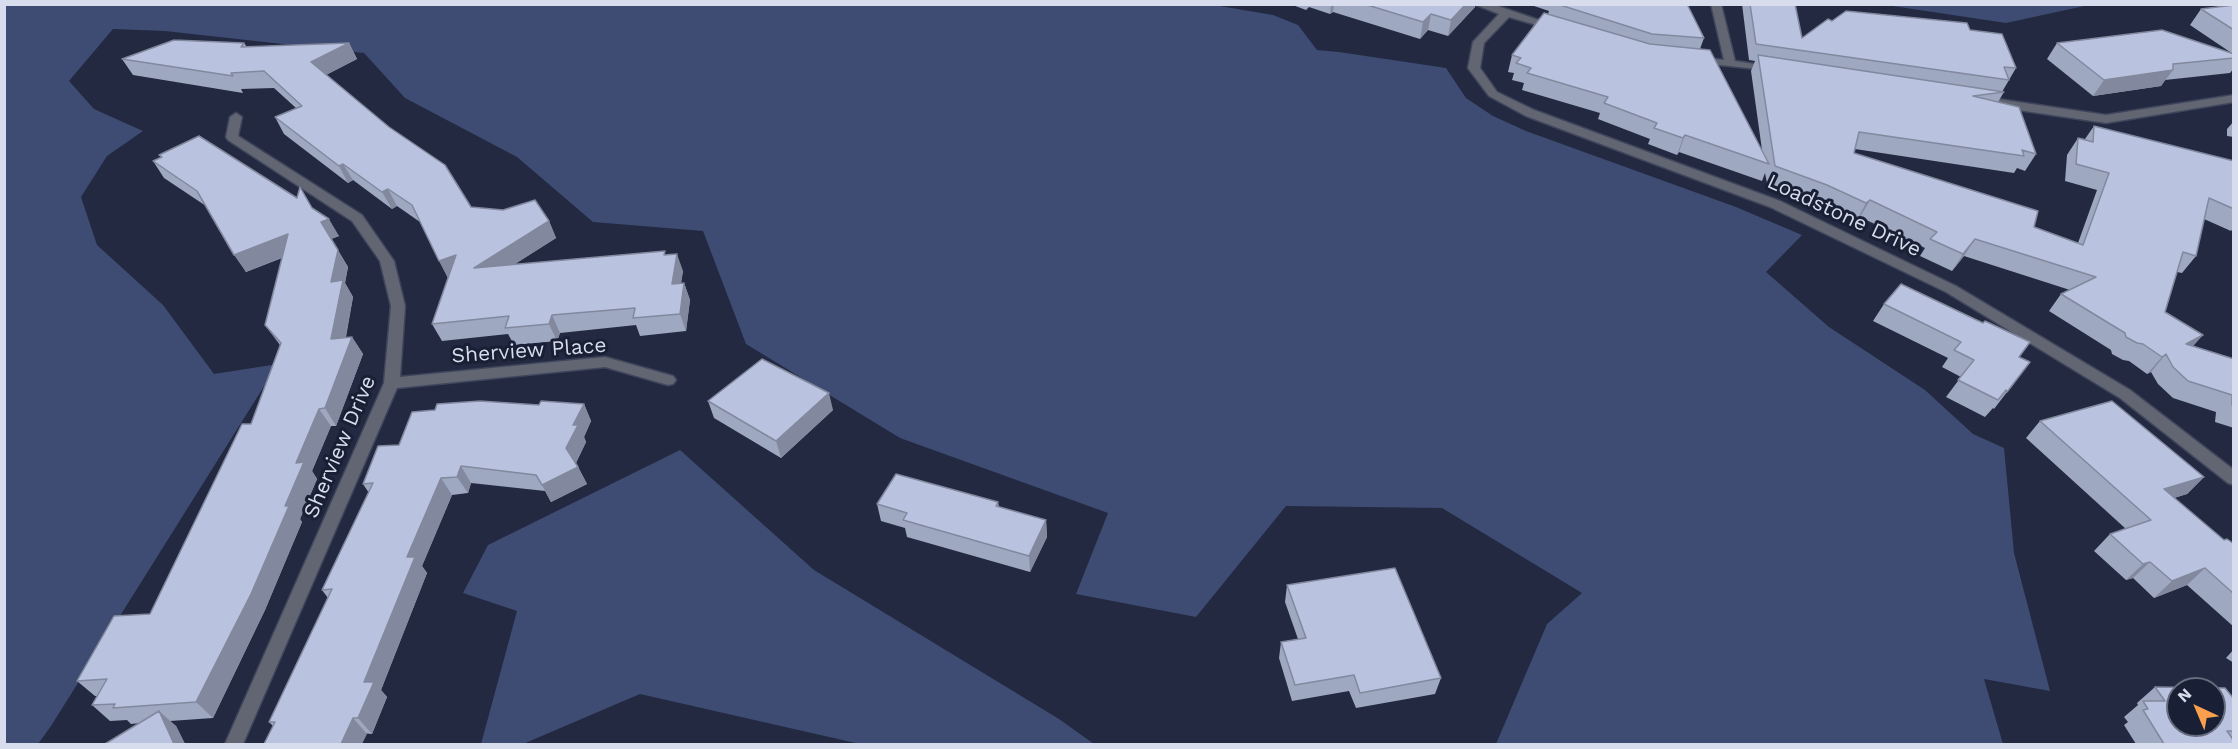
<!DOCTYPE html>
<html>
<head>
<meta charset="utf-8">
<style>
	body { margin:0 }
	#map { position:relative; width:2238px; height:749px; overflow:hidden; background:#222940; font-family:"Work Sans",sans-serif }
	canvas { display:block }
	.frame { position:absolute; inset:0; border:6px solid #d7ddec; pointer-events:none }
	.north { position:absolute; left:2166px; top:677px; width:60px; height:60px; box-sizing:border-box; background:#192035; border:2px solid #656c7e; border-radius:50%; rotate:316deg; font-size:16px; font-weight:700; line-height:24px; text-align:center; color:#d7ddec }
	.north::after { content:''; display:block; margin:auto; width:21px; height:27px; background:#fa9f4e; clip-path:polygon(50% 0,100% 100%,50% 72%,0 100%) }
</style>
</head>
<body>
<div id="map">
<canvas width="2238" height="749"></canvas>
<div class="frame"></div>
<div class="north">N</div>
</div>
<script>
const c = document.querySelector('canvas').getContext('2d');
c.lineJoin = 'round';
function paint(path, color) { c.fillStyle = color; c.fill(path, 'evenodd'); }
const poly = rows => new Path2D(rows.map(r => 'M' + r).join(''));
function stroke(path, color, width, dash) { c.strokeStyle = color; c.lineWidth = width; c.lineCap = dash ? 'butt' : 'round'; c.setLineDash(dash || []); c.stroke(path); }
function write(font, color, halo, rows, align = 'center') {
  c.font = font + ' "Work Sans",sans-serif'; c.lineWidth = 6; c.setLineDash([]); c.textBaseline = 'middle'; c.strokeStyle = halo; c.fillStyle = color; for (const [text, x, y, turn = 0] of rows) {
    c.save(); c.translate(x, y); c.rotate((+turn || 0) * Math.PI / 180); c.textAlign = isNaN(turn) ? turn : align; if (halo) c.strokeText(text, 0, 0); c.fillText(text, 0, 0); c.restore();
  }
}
paint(poly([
	[4,5,1214,5,1273,15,1298,25,1317,50,1339,52,1446,68,1466,98,1493,116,1526,131,1736,207,1802,235,1766,272,1829,327,1925,390,1973,434,2004,448,2014,553,2050,691,1984,679,2003,744,1496,744,1547,624,1582,593,1442,508,1286,506,1196,617,1076,594,1108,513,900,438,746,344,703,231,593,222,517,157,405,98,364,53,165,31,113,29,69,81,94,109,143,131,107,156,81,197,97,245,163,305,214,374,278,364,51,726,38,744,5,744],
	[1886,5,2089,4,2089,5,2006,23],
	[680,450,814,570,1059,719,1094,744,860,744,640,694,523,744,481,744,517,611,463,593,488,545]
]), '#3e4b72');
const minor = poly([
	[1474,4,1492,4,1562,28,1557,31,1509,17,1484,43,1480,68,1497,92,1534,110,1780,201,1956,286,2130,390,2234,470,2234,485,2228,483,2120,398,1946,292,1770,207,1526,116,1489,96,1468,68,1473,42,1499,14,1474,4],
	[1711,4,1721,4,1735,61,1775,67,1775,71,1693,62,1691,60,1697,57,1724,60,1711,4],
	[2234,95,2234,102,2106,123,1991,106,1985,102,1991,98,2106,115,2234,95],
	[236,113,242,117,238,136,362,215,394,261,405,306,400,377,605,357,673,376,676,380,673,384,668,385,605,367,397,388,243,744,225,744,384,383,391,306,380,261,352,221,228,140,226,137,230,117,236,113]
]);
stroke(minor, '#3f465c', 3);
paint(minor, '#626672');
paint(poly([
	[1290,4,1475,4,1475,7,1448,36,1428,30,1420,39,1333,12,1330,14,1309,7,1306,10],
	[1528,4,1687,4,1704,38,1700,49,1762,150,1751,71,1755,61,1749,60,1742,4,1795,4,1802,38,1832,21,1970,30,2016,68,2002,92,2004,92,1998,102,2036,154,2025,171,2017,168,2014,173,1855,149,1854,153,2034,227,2078,243,2097,190,2065,181,2067,155,2078,138,2085,139,2094,126,2234,161,2234,227,2231,231,2204,219,2196,256,2182,273,2177,272,2165,312,2193,346,2234,359,2234,428,2215,422,2216,412,2173,398,2158,384,2151,372,2147,374,2129,361,2123,360,2112,354,2111,350,2049,311,2061,294,2070,290,1964,256,1952,271,1920,256,1925,248,1860,217,1857,220,1819,201,1767,183,1765,173,1762,181,1679,152,1677,155,1648,144,1650,139,1598,119,1600,113,1522,90,1524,83,1512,80,1514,73,1508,72,1512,55,1548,14,1549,11],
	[2234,5,2234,68,2230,73,2165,80,2161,86,2093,96,2047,59,2057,43,2233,54,2190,25,2201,9],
	[244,43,247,47,349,43,357,59,326,75,471,207,549,221,556,238,515,264,666,255,683,271,681,283,684,283,690,300,686,331,640,336,636,325,560,333,557,341,514,345,508,334,442,341,432,324,448,278,420,222,397,206,392,209,353,180,348,183,284,134,275,117,296,108,274,88,241,89,243,93,133,75,122,59],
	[2234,121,2234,137,2227,136,2227,129],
	[159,155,312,208,339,236,331,239,348,267,345,283,353,297,346,337,352,337,363,354,336,426,331,426,312,471,317,479,300,519,302,522,265,610,213,718,170,721,176,726,185,744,105,744,140,723,131,724,127,720,110,721,92,705,97,696,95,696,77,681,150,614,251,424,280,345,265,325,282,258,246,272,206,206,164,178,153,161,161,157],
	[1884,304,2019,357,2030,362,1994,409,1993,408,1985,417,1946,397,1961,377,1942,367,1948,358,1873,321],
	[708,401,833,410,781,458,714,418],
	[584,404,591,421,584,437,586,442,576,463,587,484,551,502,545,491,471,483,468,493,452,495,422,566,427,573,381,690,387,697,372,734,273,726,269,722,328,598,322,590,369,493,363,484,399,445,539,405],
	[2040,421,2204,477,2187,494,2174,498,2224,540,2234,544,2234,627,2187,585,2154,598,2133,578,2126,580,2094,551,2110,534,2126,529,2026,438],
	[998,502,999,507,1046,520,1047,537,1030,572,907,537,905,528,881,521,877,504],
	[1287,585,1441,678,1435,694,1356,708,1349,691,1292,701,1279,658,1281,642,1298,639,1285,602],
	[2234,649,2234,663,2226,658],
	[2155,687,2234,699,2234,744,2136,744,2124,725,2128,722,2124,717,2138,705,2137,703]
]), '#9fa8c1');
paint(poly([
	[1331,4,1334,4,1333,12,1330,14],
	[1466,4,1475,4,1475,7,1448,36,1451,20],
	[1431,14,1428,30,1420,39,1423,22],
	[349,43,357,59,320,78,311,62],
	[2173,70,2161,86,2093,96,2104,80],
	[1685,135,1679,152,1677,155,1683,138],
	[343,164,353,180,348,183,339,166],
	[388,189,397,206,392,209,382,192],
	[1870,200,1860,217,1857,220,1866,203],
	[329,219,339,236,331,239,321,222],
	[549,221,556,238,482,285,474,268],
	[288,234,298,251,246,272,234,255],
	[1975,239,1964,256,1952,271,1963,254],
	[338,250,348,267,345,283,353,297,342,356,331,339,331,282],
	[677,254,683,271,678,301,672,284],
	[456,255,448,278,439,261],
	[684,283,690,300,686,331,680,314],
	[552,315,560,333,557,341,549,324],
	[2203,335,2188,352,2186,344],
	[352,337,363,354,336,426,325,408],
	[2166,354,2151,372,2147,374,2162,357],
	[829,393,833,410,781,458,776,441],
	[584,404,591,421,584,437,586,442,575,465,566,448,573,425],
	[319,409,331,426,312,471,317,479,300,519,302,522,265,610,213,718,196,702,285,506,296,463],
	[461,466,471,483,468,493,457,477],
	[578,467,587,484,551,502,542,485],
	[2204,477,2187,494,2147,506,2164,489],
	[441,478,452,495,422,566,427,573,381,690,387,697,372,734,358,718,364,682,407,557],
	[1046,520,1047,537,1030,572,1029,556],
	[2150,562,2133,578,2126,580,2143,564],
	[2205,568,2187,585,2154,598,2172,581],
	[159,711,176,726,185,744,174,744],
	[353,718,367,734,362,744,341,744]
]), '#82889d');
const building = poly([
	[1364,4,1466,4,1451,20,1431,14,1423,22,1364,4],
	[1557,4,1687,4,1704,38,1652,34,1557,4],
	[1750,4,1795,4,1802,38,1828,19,1832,21,1846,11,1967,23,1970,30,2002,34,2016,68,2004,67,2009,80,1756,44,1750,4],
	[2234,5,2234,30,2201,9,2234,5],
	[1544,13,1650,44,1710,50,1769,164,1685,135,1683,138,1654,128,1657,123,1604,103,1608,97,1527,73,1531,68,1516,63,1521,58,1512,55,1544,13],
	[2162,30,2234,54,2234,58,2173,64,2173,70,2104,80,2057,43,2162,30],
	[174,40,244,43,241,47,349,43,311,62,389,127,445,165,471,207,503,210,535,200,549,221,474,268,665,251,664,255,677,254,672,284,684,283,680,314,633,318,635,308,552,315,549,324,505,328,509,316,432,324,456,255,439,261,412,205,388,189,382,192,343,164,339,166,275,117,302,106,264,71,231,73,233,76,122,59,174,40],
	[1758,55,2004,92,1973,96,2019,107,2036,154,2022,150,2024,156,1859,132,1854,153,2038,211,2034,227,2083,245,2109,173,2076,164,2078,138,2093,142,2094,126,2234,161,2234,209,2209,198,2196,256,2183,252,2165,312,2203,335,2186,344,2234,359,2234,406,2232,405,2232,395,2188,381,2173,367,2166,354,2162,357,2143,344,2137,343,2126,337,2125,333,2061,294,2096,277,1975,239,1963,254,1930,239,1937,232,1870,200,1866,203,1827,185,1775,166,1758,55],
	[199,136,297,198,300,187,312,208,329,219,321,222,338,250,331,282,343,280,331,339,352,337,325,408,319,409,296,463,304,462,285,506,289,506,251,594,196,702,113,708,115,704,92,705,107,679,77,681,114,616,150,614,242,424,251,424,281,343,265,325,288,234,234,255,197,191,153,161,162,157,159,155,199,136],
	[1901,284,1983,323,1985,321,2030,342,2019,357,2030,362,2007,392,2006,390,1998,400,1958,380,1974,360,1954,350,1961,342,1884,304,1901,284],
	[762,359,829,393,776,441,708,401,762,359],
	[480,401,539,405,541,401,584,404,573,425,578,425,566,448,578,467,542,485,536,475,461,466,457,477,441,478,407,557,415,557,364,682,374,682,358,718,353,718,341,744,264,744,275,722,269,722,332,589,322,590,373,483,363,484,378,446,399,445,412,412,435,410,437,404,480,401],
	[2112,401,2204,477,2164,489,2224,540,2227,539,2234,544,2234,594,2205,568,2172,581,2150,562,2143,564,2110,534,2151,520,2040,421,2112,401],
	[896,474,998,502,996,506,1046,520,1029,556,903,520,907,513,877,504,896,474],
	[1395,568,1441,678,1360,693,1354,675,1295,685,1281,642,1306,638,1287,585,1395,568],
	[2155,687,2225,688,2234,699,2234,731,2227,731,2234,741,2234,744,2164,744,2143,710,2148,709,2143,701,2165,701,2155,687],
	[2178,689,2214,689,2214,725,2178,725,2178,689],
	[159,711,174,744,105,744,159,711]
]);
paint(building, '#b9c3e0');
stroke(building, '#82889d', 1.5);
write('21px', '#d7ddec', '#192035', [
	["Loadstone Drive",1844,216,25],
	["Sherview Place",529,351,-4],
	["Sherview Drive",340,447,-67]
]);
</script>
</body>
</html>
